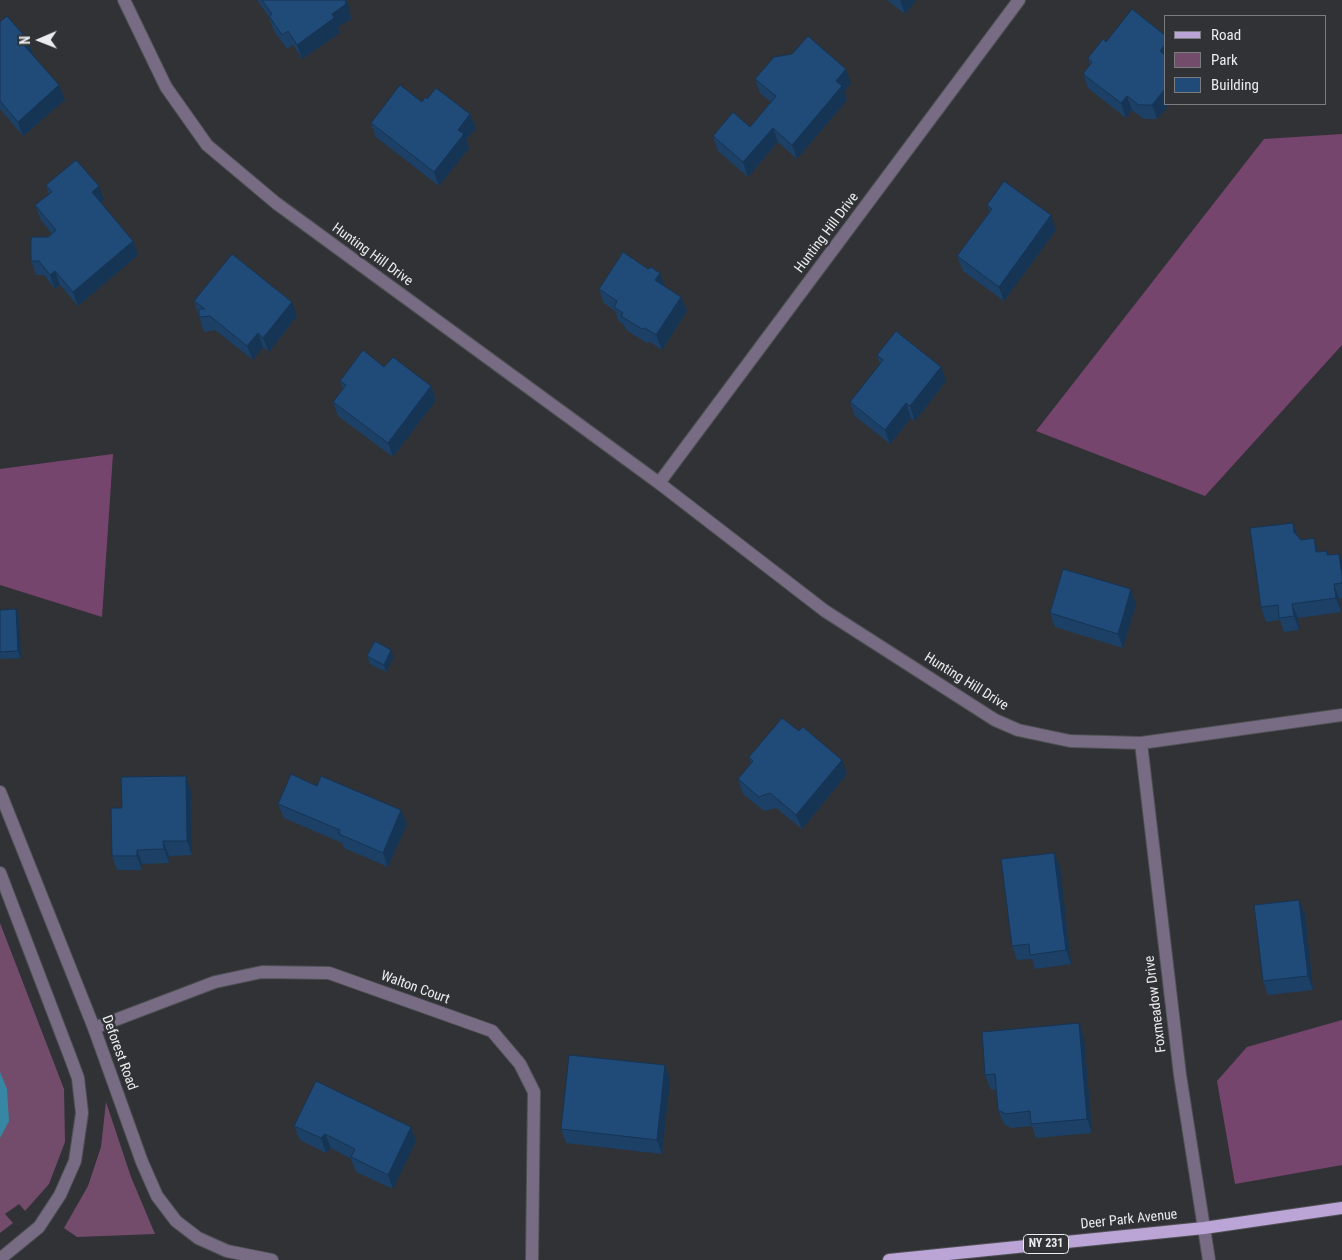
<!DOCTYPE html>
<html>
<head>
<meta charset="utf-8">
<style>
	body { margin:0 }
	#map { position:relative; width:1342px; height:1260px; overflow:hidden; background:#313236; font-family:"Roboto Condensed",sans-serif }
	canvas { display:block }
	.legend { position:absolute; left:1164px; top:15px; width:162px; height:90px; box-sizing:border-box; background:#313236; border:1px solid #7b7c80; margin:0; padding:6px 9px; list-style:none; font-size:15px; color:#ebecee }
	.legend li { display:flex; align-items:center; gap:10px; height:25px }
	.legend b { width:25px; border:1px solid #7b7c80 }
	.north { position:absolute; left:15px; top:15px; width:50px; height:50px; -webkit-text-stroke:4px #313236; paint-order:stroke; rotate:269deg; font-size:14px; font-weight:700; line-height:20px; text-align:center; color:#ebecee }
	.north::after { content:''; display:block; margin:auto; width:18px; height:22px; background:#ebecee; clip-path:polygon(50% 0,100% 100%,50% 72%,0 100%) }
</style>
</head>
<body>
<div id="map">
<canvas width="1342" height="1260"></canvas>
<ul class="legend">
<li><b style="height:6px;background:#bba4d6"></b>Road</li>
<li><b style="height:14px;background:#734c6c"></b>Park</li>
<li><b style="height:14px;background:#204a77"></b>Building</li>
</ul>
<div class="north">N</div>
</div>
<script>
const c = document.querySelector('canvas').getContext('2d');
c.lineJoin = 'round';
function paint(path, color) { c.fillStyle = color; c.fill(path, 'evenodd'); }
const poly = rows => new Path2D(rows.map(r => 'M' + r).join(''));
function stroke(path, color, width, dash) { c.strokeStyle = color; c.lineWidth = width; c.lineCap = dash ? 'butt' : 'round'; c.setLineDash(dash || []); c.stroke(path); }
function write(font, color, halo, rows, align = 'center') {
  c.font = font + ' "Roboto Condensed",sans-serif'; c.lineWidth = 5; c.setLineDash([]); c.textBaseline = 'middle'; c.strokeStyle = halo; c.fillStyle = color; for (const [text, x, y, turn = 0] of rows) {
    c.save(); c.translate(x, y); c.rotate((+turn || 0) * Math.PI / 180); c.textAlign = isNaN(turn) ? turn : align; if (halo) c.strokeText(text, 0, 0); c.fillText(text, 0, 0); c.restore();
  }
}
paint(poly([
	[0,923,64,1089,65,1142,49,1184,25,1211,19,1204,5,1214,13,1223,0,1233],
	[106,1102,131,1177,155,1234,77,1237,64,1228,88,1186,101,1147]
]), '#734c6c');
paint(poly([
	[1342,134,1342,345,1205,496,1036,431,1264,139],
	[113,454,102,617,0,585,0,469],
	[1342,1020,1342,1165,1235,1184,1217,1081,1247,1047]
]), '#76456e');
paint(poly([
	[0,1072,7,1089,9,1121,0,1138]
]), '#3687a4');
const minor = poly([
	[124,0,166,87,207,145,276,203,659,483,825,611,995,720,1018,730,1070,741,1141,743,1342,715],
	[659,483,1019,0],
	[1141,743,1180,1075,1209,1260],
	[94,1028,215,982,262,972,329,973,492,1031,520,1064,534,1092,532,1260]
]);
const tertiary = poly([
	[0,792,94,1028,142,1162,157,1196,176,1221,198,1238,227,1251,272,1260],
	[0,873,71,1059,78,1078,82,1113,75,1161,60,1195,39,1227,0,1259]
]);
const primary = poly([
	[889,1260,1204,1228,1342,1208]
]);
stroke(minor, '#4f5053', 14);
stroke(tertiary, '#4f5053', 14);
stroke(primary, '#4f5053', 14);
stroke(minor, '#776c84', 12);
stroke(tertiary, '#776c84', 12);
stroke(primary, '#bba4d6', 12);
paint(poly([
	[257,0,347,0,349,7,351,19,338,27,340,33,302,59,293,45,287,49,274,31,269,17],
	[887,0,916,0,905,14],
	[0,22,33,54,32,55,65,100,23,136,0,109],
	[1088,58,1166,104,1170,104,1157,119,1144,119,1132,110,1126,118,1088,88,1083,74,1090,65],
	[755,79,851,83,844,92,847,100,797,159,778,142,748,177,718,151,713,136,750,127,771,102,760,93],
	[422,102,470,114,476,128,466,140,469,148,439,186,376,137,371,123],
	[46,185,104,200,101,203,133,241,138,255,78,306,60,285,55,289,44,275,36,275,31,261,48,237,52,234,41,220,35,205,49,194],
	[987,205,1056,230,1004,301,963,271,957,256,990,212],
	[648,269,660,273,665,286,681,297,687,311,662,350,650,342,647,343,626,330,624,325,619,321,615,311,604,303,599,289],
	[194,301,297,316,269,352,263,347,253,360,215,330,204,332],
	[877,355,941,367,946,381,915,421,911,418,890,444,855,416,850,402,880,364],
	[384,367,431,386,436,400,393,457,338,416,333,402,343,389,340,381],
	[1298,536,1301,540,1319,552,1328,555,1339,554,1342,562,1342,598,1339,598,1341,612,1298,618,1299,630,1284,632,1280,620,1266,622,1261,607],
	[1136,604,1123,648,1055,627,1050,613],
	[16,609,19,616,21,658,1,659,0,657,0,610],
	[367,656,394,657,386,672,370,664],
	[749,757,847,774,802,829,776,808,764,811,743,794,738,779,751,763],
	[317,786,401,810,407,824,388,867,344,848,342,843,284,818,278,804],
	[191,791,192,855,169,856,169,863,142,864,142,870,117,870,112,856,122,808],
	[1054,853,1060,867,1071,964,1035,969,1032,959,1017,960,1012,946],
	[1305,914,1313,990,1268,995,1263,981],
	[1079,1023,1084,1038,1092,1133,1036,1138,1032,1126,1011,1128,1004,1124,998,1110,997,1089,991,1090,985,1075],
	[665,1065,670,1079,662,1154,566,1143,561,1129],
	[294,1126,411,1127,416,1141,393,1189,356,1172,351,1159,331,1148,326,1153,300,1140]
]), '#1c4066');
paint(poly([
	[345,0,347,0,349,7,351,19,338,27,340,33,302,59,297,45],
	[900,0,916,0,905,14],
	[28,40,33,54,28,58,23,44],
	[1166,43,1166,64,1160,51],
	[846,69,851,83,844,92,847,100,797,159,792,145,836,81],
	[1166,78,1166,104,1170,104,1157,119,1152,105],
	[59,85,65,100,23,136,18,122],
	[1127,96,1132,110,1126,118,1121,103],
	[470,114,476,128,466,140,469,148,439,186,434,172,458,130],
	[773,128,778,142,748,177,743,162],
	[99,186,104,200,97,206,92,192],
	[1051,215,1056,230,1004,301,999,287],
	[133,241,138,255,78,306,73,292],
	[55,271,60,285,55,289,50,275],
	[660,273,665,287,655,280],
	[681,297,687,311,662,350,656,335],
	[292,302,297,316,269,352,263,338],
	[258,333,263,347,253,360,247,346],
	[941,367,946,381,915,421,910,406],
	[431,386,436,400,393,457,388,443],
	[906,403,911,418,890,444,885,430],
	[1293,523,1298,537,1294,532],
	[1314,538,1319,553,1316,552],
	[1339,554,1342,562,1342,576],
	[1334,584,1339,598,1341,612,1336,598],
	[1131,589,1136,604,1123,648,1118,634],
	[1292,604,1298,618,1299,630,1294,616],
	[16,609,19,616,21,658,18,651],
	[391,650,394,657,386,672,384,665],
	[842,760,847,774,802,829,796,815],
	[186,776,191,791,192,855,187,841],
	[401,810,407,824,388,867,383,853],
	[163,841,169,856,169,863,164,849],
	[137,850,142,864,142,870,137,856],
	[1054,853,1060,867,1071,964,1066,950],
	[1299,900,1305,914,1313,990,1308,976],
	[1079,1023,1084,1038,1092,1133,1087,1119],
	[665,1065,670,1079,662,1154,657,1140],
	[411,1127,416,1141,393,1189,388,1175],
	[325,1134,331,1148,326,1153,321,1138]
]), '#163453');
const building = poly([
	[262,0,345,0,346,4,332,14,334,18,297,45,288,31,282,35,269,16,272,14,262,0],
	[1132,9,1166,36,1166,43,1160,51,1166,56,1165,89,1152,105,1139,105,1127,96,1121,103,1083,74,1092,62,1088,58,1103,39,1106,42,1132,9],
	[7,16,28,40,23,44,59,85,18,122,0,101,0,22,7,16],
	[808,36,846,69,836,81,842,86,792,145,773,128,743,162,713,136,733,112,750,127,776,96,755,79,774,57,792,54,808,36],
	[400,85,422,102,425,97,427,99,436,88,470,114,458,130,464,134,434,172,371,123,400,85],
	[76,160,99,186,92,192,133,241,73,292,55,271,50,275,39,261,31,261,31,237,48,237,56,230,35,205,52,192,46,185,76,160],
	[1004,181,1051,215,999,287,957,256,992,209,987,205,1004,181],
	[623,252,648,269,651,267,660,273,655,280,681,297,656,335,645,328,642,329,621,316,623,313,614,307,617,301,599,289,623,252],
	[232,254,292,302,263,338,258,333,247,346,210,316,199,317,199,309,205,309,194,301,232,254],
	[896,331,941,367,910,406,906,403,885,430,850,402,883,360,877,355,896,331],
	[363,350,384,367,393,357,431,386,388,443,333,402,346,385,340,381,363,350],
	[1293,523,1294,532,1301,540,1314,538,1316,552,1327,551,1327,555,1339,554,1342,576,1342,583,1334,584,1336,598,1292,604,1294,616,1279,618,1278,605,1261,607,1250,528,1293,523],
	[1063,569,1131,589,1118,634,1050,613,1063,569],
	[16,609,18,651,0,652,0,610,16,609],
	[375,641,391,650,384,665,367,656,375,641],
	[782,718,799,731,803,727,842,760,796,815,770,793,759,797,738,779,753,761,749,757,782,718],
	[291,774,317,786,321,776,401,810,383,853,339,834,340,830,278,804,291,774],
	[186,776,187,841,163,841,164,849,137,850,137,856,112,856,111,808,122,808,121,777,186,776],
	[1054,853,1066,950,1030,955,1029,944,1012,946,1001,859,1054,853],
	[1299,900,1308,976,1263,981,1254,905,1299,900],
	[1079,1023,1087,1119,1031,1124,1030,1111,1006,1114,998,1110,995,1074,985,1075,982,1032,1079,1023],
	[569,1055,665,1065,657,1140,561,1129,569,1055],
	[316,1081,411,1127,388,1175,351,1157,355,1149,325,1134,321,1138,294,1126,316,1081]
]);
paint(building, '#204a77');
stroke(building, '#163453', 1);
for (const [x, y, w] of [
	[1046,1244,45]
]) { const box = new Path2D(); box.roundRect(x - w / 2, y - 9.5, w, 19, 4); c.fillStyle = '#313236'; c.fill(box); stroke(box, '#ebecee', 1); }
write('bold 12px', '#ebecee', null, [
	["NY 231",1046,1244]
]);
write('14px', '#ebecee', '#313236', [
	["Hunting Hill Drive",827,233,-53],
	["Hunting Hill Drive",372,255,36],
	["Hunting Hill Drive",966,682,32],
	["Walton Court",415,988,20],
	["Foxmeadow Drive",1156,1004,-97],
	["Deforest Road",119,1053,70],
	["Deer Park Avenue",1129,1220,-6]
]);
</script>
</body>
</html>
